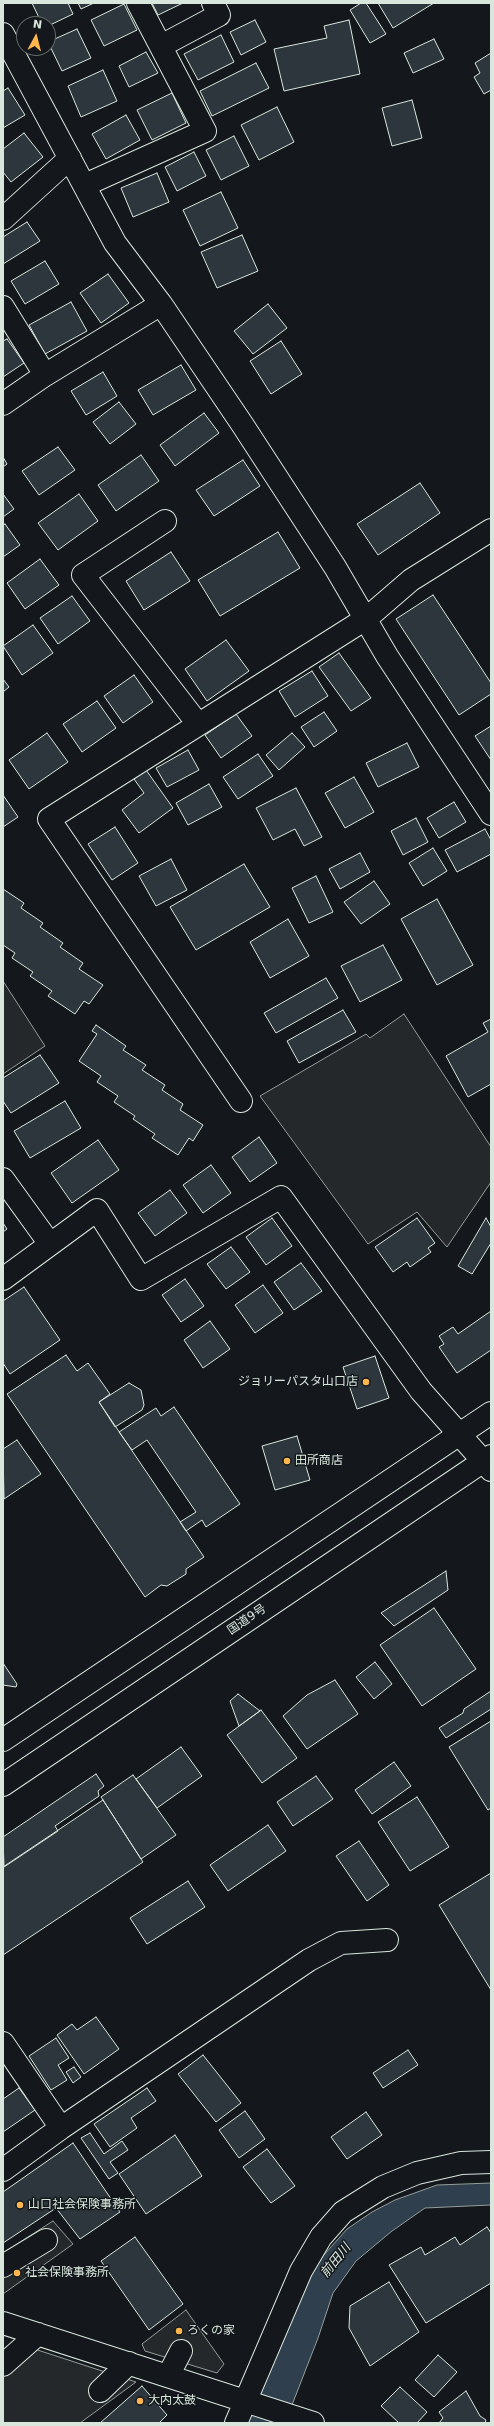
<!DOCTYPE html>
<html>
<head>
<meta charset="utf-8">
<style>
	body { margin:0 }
	#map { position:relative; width:494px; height:2426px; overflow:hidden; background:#14181c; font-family:"DejaVu Sans",sans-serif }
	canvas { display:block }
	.frame { position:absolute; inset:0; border:4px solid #d8e6dc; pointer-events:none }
	.north { position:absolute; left:16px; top:16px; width:40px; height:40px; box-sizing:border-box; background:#14181c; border:1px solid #626a69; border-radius:50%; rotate:7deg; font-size:11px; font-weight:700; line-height:16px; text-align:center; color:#d8e6dc }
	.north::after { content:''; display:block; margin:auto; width:14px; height:18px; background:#ffb74d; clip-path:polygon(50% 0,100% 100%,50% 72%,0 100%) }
</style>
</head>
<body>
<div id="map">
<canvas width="494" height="2426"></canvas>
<div class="frame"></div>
<div class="north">N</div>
</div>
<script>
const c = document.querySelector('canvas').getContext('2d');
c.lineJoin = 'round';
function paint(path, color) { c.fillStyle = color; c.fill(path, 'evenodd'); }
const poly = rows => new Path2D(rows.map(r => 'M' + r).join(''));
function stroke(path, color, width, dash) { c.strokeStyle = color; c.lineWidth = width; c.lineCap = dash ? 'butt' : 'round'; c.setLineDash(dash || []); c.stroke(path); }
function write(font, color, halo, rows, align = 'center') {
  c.font = font + ' "DejaVu Sans","Noto Sans JP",sans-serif'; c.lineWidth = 3; c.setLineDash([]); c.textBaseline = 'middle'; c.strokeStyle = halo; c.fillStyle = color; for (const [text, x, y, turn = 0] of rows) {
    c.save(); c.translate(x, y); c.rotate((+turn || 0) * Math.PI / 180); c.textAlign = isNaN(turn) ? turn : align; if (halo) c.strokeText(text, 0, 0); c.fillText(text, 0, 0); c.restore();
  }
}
const parking = poly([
	[3,981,45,1046,3,1074,3,981],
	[404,1014,491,1147,491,1182,447,1247,417,1212,368,1244,260,1096,366,1034,370,1038,404,1014],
	[53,2221,73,2244,3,2294,3,2253,53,2221],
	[186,2310,224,2364,217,2373,145,2351,142,2344,186,2310],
	[13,2342,136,2382,80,2423,3,2423,3,2351,13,2342]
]);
paint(parking, '#24282b');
stroke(parking, '#939e99', 1);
const water = poly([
	[491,2183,491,2205,425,2208,392,2231,356,2261,333,2293,318,2338,285,2423,248,2423,307,2280,323,2256,347,2229,372,2212,395,2200,437,2185,491,2183]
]);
paint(water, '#2f3f4d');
stroke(water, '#939e99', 1);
const building = poly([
	[32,3,68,3,73,14,48,26,42,24,32,3],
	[78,3,94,3,81,9,78,3],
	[152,3,183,3,158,15,152,3],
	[361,3,366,3,386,34,370,43,350,10,361,3],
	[378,3,434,3,393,28,378,3],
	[124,4,137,30,104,46,91,20,124,4],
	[255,20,266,42,241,55,230,32,255,20],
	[349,20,360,74,284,91,274,49,327,38,324,26,349,20],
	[77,29,91,58,62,71,48,42,77,29],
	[221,35,234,62,198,80,184,54,221,35],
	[434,39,444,59,413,73,404,53,434,39],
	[146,52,158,73,129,87,119,66,146,52],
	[491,53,491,90,484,94,474,77,480,73,475,63,491,53],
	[256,63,269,88,212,116,200,91,256,63],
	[103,70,117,101,81,117,68,86,103,70],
	[8,88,25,115,3,128,3,91,8,88],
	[172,93,186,123,152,140,137,110,172,93],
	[412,100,422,138,392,146,382,108,412,100],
	[277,107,294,142,259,160,241,125,277,107],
	[126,115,140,140,106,159,92,134,126,115],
	[24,133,43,157,11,182,3,172,3,149,24,133],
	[234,136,249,166,221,180,206,150,234,136],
	[194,152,206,176,177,191,165,167,194,152],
	[157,173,169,202,133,217,121,188,157,173],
	[221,192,238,228,200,246,183,210,221,192],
	[27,222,40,241,3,264,3,237,27,222],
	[242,235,258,271,217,288,201,252,242,235],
	[45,261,59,284,25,304,11,281,45,261],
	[108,274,129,303,101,323,80,293,108,274],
	[71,302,87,331,45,354,29,325,71,302],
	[268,304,287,328,253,354,234,331,268,304],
	[7,339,24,363,3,377,3,341,7,339],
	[281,341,302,374,271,394,250,361,281,341],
	[181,365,196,390,153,415,138,390,181,365],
	[103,372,117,396,86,415,71,391,103,372],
	[119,402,136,424,110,444,93,422,119,402],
	[204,413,219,433,175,466,160,445,204,413],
	[58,447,75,470,39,495,22,471,58,447],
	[141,455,159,481,116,511,98,485,141,455],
	[3,457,7,464,3,467,3,457],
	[243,460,260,486,214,516,196,490,243,460],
	[420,483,440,513,378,555,357,524,420,483],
	[3,494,14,509,3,517,3,494],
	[79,494,98,521,58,550,38,523,79,494],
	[5,524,20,545,3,557,3,525,5,524],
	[278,532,300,568,220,616,198,580,278,532],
	[171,552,190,581,144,610,126,581,171,552],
	[40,559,59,585,25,609,7,583,40,559],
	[433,595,491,683,491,694,459,715,396,619,433,595],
	[72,596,90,621,58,644,40,618,72,596],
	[33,625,53,653,22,675,3,646,33,625],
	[226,640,249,671,207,701,185,669,226,640],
	[339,653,371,698,351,711,319,667,339,653],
	[312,671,328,696,295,717,279,691,312,671],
	[134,675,153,702,123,723,104,696,134,675],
	[3,679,9,687,3,692,3,679],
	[97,701,116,728,82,752,63,724,97,701],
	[324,712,337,731,314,747,301,727,324,712],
	[236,714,252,736,221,758,205,735,236,714],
	[491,726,491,760,475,736,491,726],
	[47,733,68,762,29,789,9,760,47,733],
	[292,733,305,747,279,770,266,755,292,733],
	[407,743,419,767,378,787,366,763,407,743],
	[188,750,199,770,167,787,156,768,188,750],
	[258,754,273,776,238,799,223,777,258,754],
	[146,770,173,808,139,833,122,810,144,793,134,779,146,770],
	[354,777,374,812,345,828,325,793,354,777],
	[209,784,222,807,188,825,176,803,209,784],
	[296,788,322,837,304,846,295,829,273,840,256,808,296,788],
	[3,795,18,817,3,827,3,795],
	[454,802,466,822,439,838,427,818,454,802],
	[416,818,428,842,403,855,391,831,416,818],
	[115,827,138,863,112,880,88,844,115,827],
	[485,829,491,840,491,854,457,872,445,850,485,829],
	[433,848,447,871,423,886,409,863,433,848],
	[360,853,370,872,340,889,329,869,360,853],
	[171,859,187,890,156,906,139,876,171,859],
	[244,864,270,907,196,950,170,907,244,864],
	[316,876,333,912,309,923,292,888,316,876],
	[374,881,390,904,361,924,344,902,374,881],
	[3,889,24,903,21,908,43,923,40,927,63,943,60,947,83,963,79,969,103,985,89,1004,84,1001,75,1014,48,996,52,991,30,976,33,972,12,958,15,953,3,945,3,889],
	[437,899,473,965,437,985,401,919,437,899],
	[288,919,309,956,270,978,250,942,288,919],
	[383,945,402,980,360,1002,341,966,383,945],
	[326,978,338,998,276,1033,264,1013,326,978],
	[343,1010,356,1032,299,1063,287,1041,343,1010],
	[491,1019,491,1084,468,1097,446,1056,488,1032,483,1023,491,1019],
	[96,1025,126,1046,123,1050,146,1065,142,1070,165,1085,162,1090,183,1104,180,1110,203,1125,193,1141,189,1138,178,1155,152,1138,155,1134,133,1119,135,1116,114,1102,118,1096,97,1082,101,1076,79,1061,97,1034,92,1031,96,1025],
	[40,1055,59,1083,11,1113,3,1101,3,1078,40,1055],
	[65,1101,81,1128,30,1158,14,1131,65,1101],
	[259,1137,277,1163,250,1182,232,1157,259,1137],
	[98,1140,119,1170,72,1203,51,1173,98,1140],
	[211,1165,231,1193,203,1213,183,1185,211,1165],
	[170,1190,187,1213,155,1236,138,1213,170,1190],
	[272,1218,292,1246,266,1265,246,1237,272,1218],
	[417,1218,435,1243,428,1248,431,1252,410,1267,407,1262,393,1272,375,1247,417,1218],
	[486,1218,491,1227,491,1243,472,1274,458,1266,486,1218],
	[3,1223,7,1229,3,1232,3,1223],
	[231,1247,250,1272,226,1289,207,1264,231,1247],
	[301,1263,322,1291,294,1310,274,1282,301,1263],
	[185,1279,204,1306,181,1322,162,1295,185,1279],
	[263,1285,283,1313,255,1333,235,1305,263,1285],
	[24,1287,60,1340,10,1374,3,1363,3,1301,24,1287],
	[491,1311,491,1350,457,1373,439,1347,444,1344,439,1336,453,1327,458,1334,491,1311],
	[210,1321,230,1349,203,1368,184,1340,210,1321],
	[66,1355,77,1371,88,1363,110,1394,99,1402,204,1557,186,1569,186,1574,167,1586,161,1585,145,1597,7,1394,66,1355],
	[375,1356,389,1398,357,1409,343,1367,375,1356],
	[129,1383,141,1390,144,1405,142,1410,115,1427,99,1402,129,1383],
	[174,1407,240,1504,206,1527,202,1520,186,1531,180,1522,196,1512,147,1440,132,1450,119,1432,156,1408,161,1416,174,1407],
	[297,1436,310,1480,275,1490,262,1446,297,1436],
	[17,1440,41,1474,4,1499,3,1449,17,1440],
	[446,1571,448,1590,394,1626,381,1613,446,1571],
	[434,1608,476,1669,422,1706,380,1645,434,1608],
	[375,1662,392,1684,374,1699,356,1677,375,1662],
	[3,1663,17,1684,16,1687,3,1685,3,1663],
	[335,1680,358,1714,307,1749,283,1716,307,1695,335,1680],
	[491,1691,491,1709,446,1738,439,1728,463,1713,464,1709,491,1691],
	[238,1694,260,1711,239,1726,230,1701,238,1694],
	[261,1710,297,1758,262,1783,227,1735,261,1710],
	[491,1721,491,1808,488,1810,449,1747,491,1721],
	[181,1747,202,1776,157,1808,136,1779,181,1747],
	[394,1762,411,1786,372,1814,355,1790,394,1762],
	[96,1774,104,1786,98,1791,99,1796,55,1826,58,1831,4,1867,3,1837,96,1774],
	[133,1775,176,1835,141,1859,101,1797,133,1775],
	[316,1776,333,1799,293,1826,277,1802,316,1776],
	[417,1797,449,1847,410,1871,378,1822,417,1797],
	[103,1800,143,1862,3,1955,3,1867,103,1800],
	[268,1825,286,1851,228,1891,210,1865,268,1825],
	[359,1841,389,1885,367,1901,336,1856,359,1841],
	[491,1873,491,1990,439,1905,491,1873],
	[188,1881,205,1907,147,1944,130,1918,188,1881],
	[96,2017,119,2049,84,2074,57,2035,72,2024,77,2030,96,2017],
	[56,2038,69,2058,58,2065,67,2080,51,2090,29,2056,56,2038],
	[408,2050,418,2065,383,2088,373,2073,408,2050],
	[203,2055,241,2103,216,2122,178,2074,203,2055],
	[74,2067,81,2077,73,2083,66,2072,74,2067],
	[19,2088,35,2110,3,2132,3,2099,19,2088],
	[147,2088,156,2101,131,2118,137,2128,110,2147,94,2124,147,2088],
	[245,2111,265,2139,239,2158,219,2130,245,2111],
	[366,2112,382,2135,347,2159,331,2137,366,2112],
	[90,2133,104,2154,122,2141,128,2150,110,2162,118,2173,109,2179,81,2138,90,2133],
	[175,2135,202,2176,146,2214,119,2174,175,2135],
	[73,2143,120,2212,80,2239,56,2208,3,2243,3,2192,73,2143],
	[267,2149,295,2186,271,2203,243,2167,267,2149],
	[487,2227,491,2233,491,2283,426,2323,389,2265,421,2247,425,2255,455,2237,460,2245,487,2227],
	[135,2237,183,2304,149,2330,101,2261,135,2237],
	[389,2282,419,2332,370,2366,349,2328,350,2306,389,2282],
	[438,2355,457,2372,434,2397,415,2380,438,2355],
	[142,2386,167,2415,159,2423,100,2423,142,2386],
	[400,2387,427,2412,417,2423,399,2423,381,2406,400,2387],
	[466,2391,480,2416,486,2420,485,2423,439,2423,443,2418,439,2412,466,2391]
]);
paint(building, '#2c363c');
stroke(building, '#d8e6dc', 1);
const minor = poly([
	[3,34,115,243,161,304,242,424,335,567,387,656,491,814],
	[161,46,219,15,213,3],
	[85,185,205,131,138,3],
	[3,219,70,158],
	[3,307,45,375],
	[3,404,45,375,161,304],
	[165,521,83,575,198,724],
	[241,1101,49,819,367,618,411,580,491,530],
	[3,1179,50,1244],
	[3,1279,97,1210,141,1279,281,1197,421,1391,491,1470],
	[3,2043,61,2128],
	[3,2170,61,2128,309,1960,341,1943,387,1940],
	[3,2266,46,2240],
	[3,2323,313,2423],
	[3,2365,38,2334],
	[168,2376,181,2351],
	[100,2391,129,2363],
	[236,2423,301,2271,321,2237,343,2212,383,2187,417,2173,461,2163,491,2162]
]);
const highway = poly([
	[3,1740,491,1413],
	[3,1785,491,1456]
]);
stroke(minor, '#d8e6dc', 24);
stroke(highway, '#d8e6dc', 24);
stroke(minor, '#14181c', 22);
stroke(highway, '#14181c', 22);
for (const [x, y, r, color] of [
	[366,1382,4,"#ffb74d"],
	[287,1461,4,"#ffb74d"],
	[20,2205,4,"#ffb74d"],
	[17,2273,4,"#ffb74d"],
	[179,2331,4,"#ffb74d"],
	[140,2401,4,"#ffb74d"]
]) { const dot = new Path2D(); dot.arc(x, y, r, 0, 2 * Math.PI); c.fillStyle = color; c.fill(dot); stroke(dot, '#14181c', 1.5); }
write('12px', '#d8e6dc', '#14181c', [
	["ジョリーパスタ山口店",358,1382,"right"],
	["田所商店",295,1461],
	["山口社会保険事務所",28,2205],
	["社会保険事務所",25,2273],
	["ろくの家",187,2331],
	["大内太鼓",148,2401]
], 'left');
write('12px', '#d8e6dc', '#14181c', [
	["国道9号",247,1620,-34]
]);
write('italic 13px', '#d8e6dc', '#14181c', [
	["前田川",336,2261,-51]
]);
</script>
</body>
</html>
